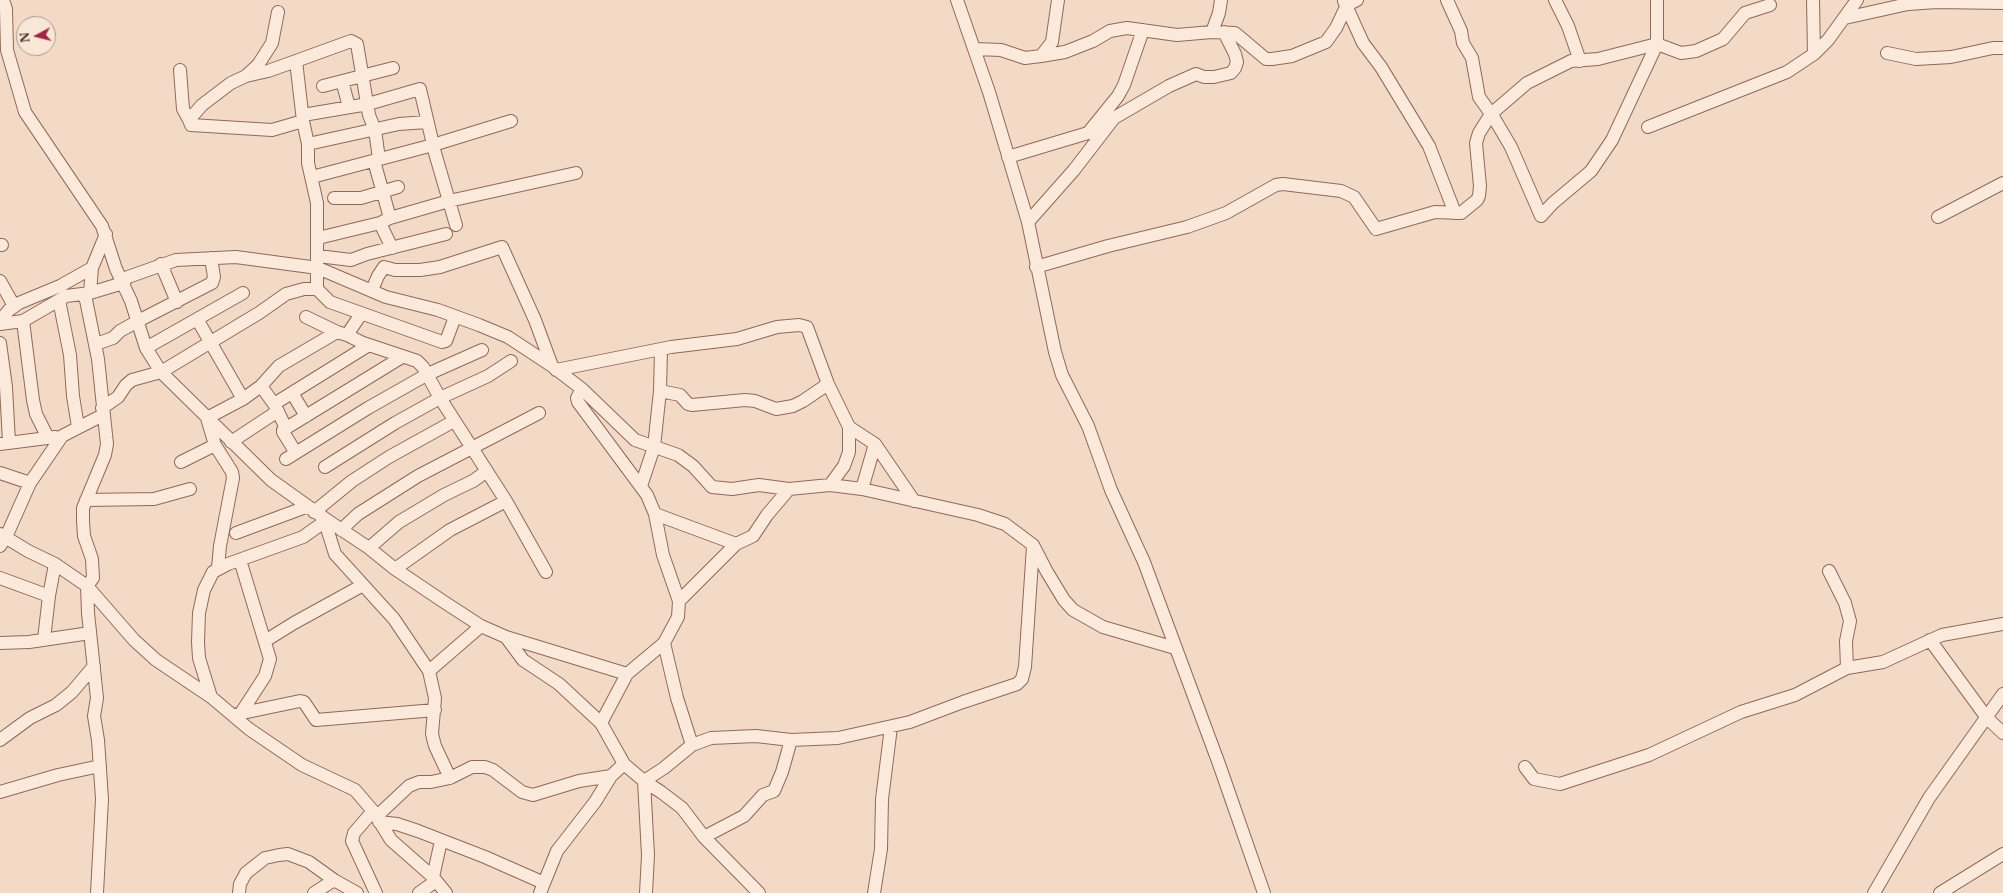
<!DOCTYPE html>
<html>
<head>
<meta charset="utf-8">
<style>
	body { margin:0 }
	#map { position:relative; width:2003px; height:893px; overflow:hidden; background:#f2dac6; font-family:"Libre Baskerville",serif }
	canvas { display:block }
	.north { position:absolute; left:16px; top:16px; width:40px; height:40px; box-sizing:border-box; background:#f8e6d7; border:1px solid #ae998d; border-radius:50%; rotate:263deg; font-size:11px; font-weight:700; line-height:16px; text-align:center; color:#3e261f }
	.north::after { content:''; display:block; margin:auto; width:14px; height:18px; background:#a32545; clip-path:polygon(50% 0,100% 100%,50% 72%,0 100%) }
</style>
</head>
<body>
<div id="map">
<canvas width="2003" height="893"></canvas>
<div class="north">N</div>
</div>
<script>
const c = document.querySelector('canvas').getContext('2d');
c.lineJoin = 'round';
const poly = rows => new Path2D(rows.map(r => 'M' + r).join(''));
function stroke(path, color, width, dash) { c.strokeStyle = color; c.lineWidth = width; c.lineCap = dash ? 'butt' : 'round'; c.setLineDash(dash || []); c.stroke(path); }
const minor = poly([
	[3,0,6,9,7,50,25,112,102,226,116,269,131,301,146,348,161,372,271,480,327,520],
	[957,0,989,92,1028,222,1055,352,1062,375,1088,426,1111,490,1144,562,1219,764,1264,893],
	[1447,0,1461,31,1463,43,1472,58,1479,97,1494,118,1511,147,1541,216,1553,203,1591,171,1612,140,1657,44,1657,0],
	[1555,0,1568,26,1580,61],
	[1813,0,1814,54],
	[1344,1,1363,43,1381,67,1429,146,1455,213],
	[278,12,272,43,258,65,246,76,231,83,202,105,189,120,191,125,272,130,303,121],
	[1845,18,1908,4,1937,2,2003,3],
	[1212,32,1219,13,1221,0],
	[975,49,1001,50,1025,58,1041,56,1065,52,1093,41,1110,31,1127,28,1177,35,1212,32,1235,33,1266,59,1272,59,1292,56,1326,42,1336,28,1347,5,1357,0],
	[1887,53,1916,59,1951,57,1993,48,2003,48],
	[1041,56,1052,42,1058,0],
	[296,61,351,41,357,44,369,115,375,130,379,159],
	[180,70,183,109,189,120],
	[342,81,349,107],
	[323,86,393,68],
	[303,115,368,104,420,89,435,153,456,225],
	[1648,127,1787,72,1814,54,1828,40,1857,0],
	[308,144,399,124,427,122],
	[1008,157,1088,133,1118,96,1124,85,1143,30],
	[374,161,390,218],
	[312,177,433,145,511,121],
	[334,198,361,198,398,187],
	[1938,217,2003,183],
	[1028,222,1074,170,1114,118,1169,86,1196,74,1204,77,1214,77,1231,73,1235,68,1237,62,1235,54,1224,32],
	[380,223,392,248],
	[318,238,380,223,390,218,449,201,576,173],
	[0,245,2,245],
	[318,256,351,260,367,254,446,234],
	[161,264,177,302],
	[1036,267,1108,246,1187,227,1226,213,1276,185,1283,184,1341,191,1354,197,1376,229,1435,212,1461,213,1477,200,1479,196,1480,186,1476,143,1479,133,1491,114,1527,83,1571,61,1598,59,1657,44,1681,53,1696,51,1723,39,1745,13,1770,5],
	[0,281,14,306],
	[317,289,330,302,442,342,446,341,455,317],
	[372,290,378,276,384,267,395,270,420,270,440,267,502,247,535,320,552,366],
	[90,293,92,268,106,234],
	[82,294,86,300,98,359,107,444,105,455,83,508,83,521,84,536,92,559,93,578,87,586,88,613,97,698,94,716,98,740,102,799,97,893],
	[59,300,70,355,73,396,78,427],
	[306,317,337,332],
	[197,319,243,399],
	[0,321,9,310,19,303,60,286,92,268],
	[23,321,33,400,36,414,48,438],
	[0,324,23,321,66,296,90,293,123,283,128,277,176,260,236,257,318,268,386,297,438,310,479,325,508,337,552,366,582,389,635,440,678,455,693,466,712,487,732,489,759,485,789,489,830,485,862,489,978,515,1005,524,1033,545,1047,572,1064,600,1073,610,1103,627,1175,648],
	[347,335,363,343,417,361,423,367,440,398,506,501,546,572],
	[0,343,6,387,9,442],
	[96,344,113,338,120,331,138,321,212,283,214,277,211,258],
	[146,348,243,293],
	[556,370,671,347,737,339,777,327,799,325,807,327,828,384,849,427,849,452,844,466,830,485],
	[261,386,274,404,286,428],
	[582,389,577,398,578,402,647,495,655,514,663,555,679,601],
	[660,391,680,395,688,404,692,405,745,400,755,401,776,409,793,406,803,401,828,384],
	[292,393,306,416],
	[274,404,369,345],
	[102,408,118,397,126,385,132,380,161,372,259,313,286,294,304,289,317,289,317,203,308,163,308,144,303,121,296,61,268,71,246,76],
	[849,427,875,444,914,501],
	[231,442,278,411],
	[0,444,55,437],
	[296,453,283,432,283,430,402,357],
	[286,459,368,408,428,374,482,350],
	[181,462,215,445],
	[325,467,395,423,440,398,488,376,511,361],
	[0,473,30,483],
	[641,486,654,447,660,391,661,350],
	[862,489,875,444],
	[86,500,154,499,190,489],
	[314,512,352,481,389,457,454,421],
	[655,514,736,544],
	[325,522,335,554,394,619,429,671,435,698,432,734,435,746,450,778,472,767,485,767,493,770,522,792,533,795,579,781,611,776],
	[341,530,358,514,418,476,539,413],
	[236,533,306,507],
	[0,534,28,551,55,564,87,586,134,640,156,660,211,697,249,729,302,765,355,790,373,811,391,840,433,877,446,893],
	[0,546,6,537,30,483,62,436,103,415],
	[369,548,399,522,444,495,473,481,487,471],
	[240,560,270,659,265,676,241,713],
	[218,568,220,546,233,478,232,472,215,445,207,418,243,399,261,386,279,366,337,332,347,335,361,314],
	[395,569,450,530,506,501],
	[0,578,49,596],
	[506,637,627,674],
	[44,639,49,596,55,564],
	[1930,640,1987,718,2003,733],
	[265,641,294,623,363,585],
	[0,643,29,642,90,633],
	[664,643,677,698,692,745],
	[1847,668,1883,662,1942,635,2003,624],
	[429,671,481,626],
	[211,697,199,658,198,642,199,613,204,590,213,572,228,564,303,537,327,520,369,548,395,569,444,602,481,626,506,637,523,660,559,684,601,723,624,764,644,781,648,855,646,893],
	[233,715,300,701,304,702,316,720,435,710],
	[601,723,627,674,664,643,678,617,679,601,736,544,753,536,767,515,789,489],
	[0,740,30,718,56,705,72,692,94,666],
	[1525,767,1534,779,1560,784,1649,755,1741,712,1795,695,1847,668,1846,641,1850,621,1845,603,1829,571],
	[0,792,58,775,100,766],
	[373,811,354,833,352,841,376,893],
	[376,817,409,786,419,782,431,782,450,778],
	[379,822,397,824,418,831,485,857,544,883],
	[704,837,744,816,763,795,774,791,782,772,791,740],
	[433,877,441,841],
	[239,893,240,884,246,873,265,858,279,855,288,854,309,862,334,880],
	[314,893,334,880,357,893],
	[419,893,436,881],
	[540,893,557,851,595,802,611,776,624,764],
	[759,893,704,837,682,808,661,792,644,781,664,768,692,745,711,738,756,736,791,740,838,738,910,722,963,702,1017,684,1022,679,1025,667,1033,546],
	[874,893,881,849,882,799,891,727],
	[1874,893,1929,798,2003,694],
	[1940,893,2003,854]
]);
stroke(minor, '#8f695a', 14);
stroke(minor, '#fbe9db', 12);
</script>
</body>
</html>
